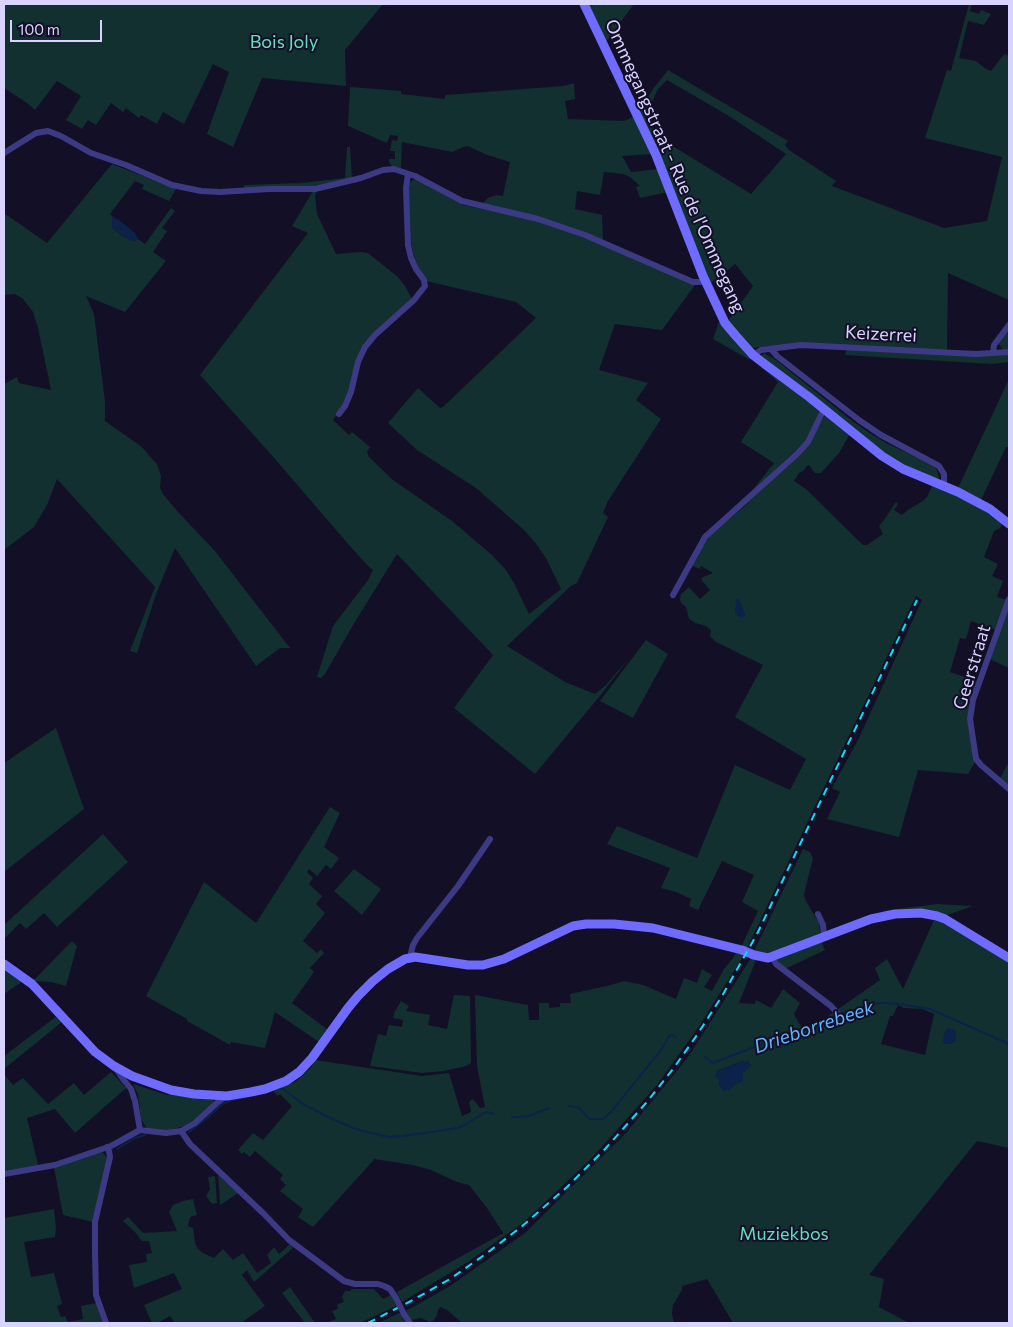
<!DOCTYPE html>
<html>
<head>
<meta charset="utf-8">
<style>
	body { margin:0 }
	#map { position:relative; width:1013px; height:1327px; overflow:hidden; background:#130f26; font-family:Commissioner,sans-serif }
	canvas { display:block }
	.frame { position:absolute; inset:0; border:5px solid #d9d4ff; pointer-events:none }
	.scale { position:absolute; left:10px; top:20px; width:92px; height:22px; box-sizing:border-box; border:2px solid #d9d4ff; border-top:0; padding-left:6px; font-size:15px; line-height:18px; white-space:nowrap; color:#d9d4ff; -webkit-text-stroke:4px #130f26; paint-order:stroke }
</style>
</head>
<body>
<div id="map">
<canvas width="1013" height="1327"></canvas>
<div class="frame"></div>
<div class="scale">100 m</div>
</div>
<script>
const c = document.querySelector('canvas').getContext('2d');
c.lineJoin = 'round';
function paint(path, color) { c.fillStyle = color; c.fill(path, 'evenodd'); }
const poly = rows => new Path2D(rows.map(r => 'M' + r).join(''));
function stroke(path, color, width, dash) { c.strokeStyle = color; c.lineWidth = width; c.lineCap = dash ? 'butt' : 'round'; c.setLineDash(dash || []); c.stroke(path); }
function write(font, color, halo, rows, align = 'center') {
  c.font = font + ' Commissioner,sans-serif'; c.lineWidth = 4; c.setLineDash([]); c.textBaseline = 'middle'; c.strokeStyle = halo; c.fillStyle = color; for (const [text, x, y, turn = 0] of rows) {
    c.save(); c.translate(x, y); c.rotate((+turn || 0) * Math.PI / 180); c.textAlign = isNaN(turn) ? turn : align; if (halo) c.strokeText(text, 0, 0); c.fillText(text, 0, 0); c.restore();
  }
}
paint(poly([
	[4,4,383,4,345,50,346,86,262,78,233,147,207,134,229,72,213,64,184,124,163,112,157,124,141,115,139,118,126,108,123,112,111,103,96,125,88,120,82,129,66,120,81,96,57,81,35,110,27,103,4,88],
	[587,4,634,4,606,42],
	[969,4,972,4,970,11,979,14,981,10,991,14,984,25,968,21,959,58,976,61,986,69,991,71,1004,54,1009,56,1009,300,948,273,947,350,792,344,751,348,728,321,753,286,735,264,709,285,679,201,639,112,653,89,668,70,788,141,785,145,789,150,836,181,832,186,944,228,987,221,1002,157,925,138,947,70,951,71],
	[667,80,729,116,786,154,751,194,658,137,645,117,658,89],
	[574,83,575,99,565,101,568,119,624,121,635,116,653,154,622,156,631,172,659,169,668,192,640,198,636,187,640,186,630,177,623,174,604,172,600,195,577,191,575,209,602,215,603,242,483,203,488,198,497,195,503,196,510,162,487,155,470,147,466,146,452,152,402,142,401,168,392,167,389,162,389,159,395,159,395,151,390,151,392,140,397,141,398,136,390,135,387,143,348,126,350,87,401,91,401,94,444,99,446,95,563,86],
	[347,147,350,147,352,178,311,187,244,189,244,185,302,183,345,178],
	[112,164,176,189,169,201,142,189,144,185,135,181,110,214,112,216,112,227,122,236,134,241,138,239,145,244,171,208,175,211,162,228,167,231,153,252,166,261,125,312,86,296,94,314,105,401,105,421,142,447,153,460,157,464,161,476,160,488,163,494,178,512,215,551,290,648,280,648,256,666,175,548,155,597,137,653,130,651,155,587,57,479,47,505,34,527,4,550,4,384,17,377,19,383,51,390,38,328,33,312,23,299,15,294,4,295,4,213,47,243],
	[415,179,463,205,535,220,591,240,695,285,662,330,615,324,599,370,648,383,636,400,661,419,608,501,603,513,608,517,577,583,571,586,507,646,565,682,595,694,605,686,630,657,599,697,535,774,454,708,493,655,397,554,353,625,325,674,321,678,317,677,333,626,368,580,373,570,368,566,349,545,275,459,200,375,308,233,292,226,313,191,316,192,315,196,317,214,336,254,361,252,368,253,398,277,405,286,412,299,364,343,358,357,349,391,344,404,333,420,349,435,352,432,370,447,367,452,369,457,393,480,452,521,492,555,506,570,514,583,529,614,561,589,546,558,537,545,524,530,476,488,417,450,388,423,418,388,440,408,443,407,536,318,516,302,426,281,415,261,411,242,408,188,410,182,413,180],
	[720,319,780,379,819,411,818,420,821,422,826,414,850,434,839,453,821,473,815,473,809,465,807,466,803,471,799,473,794,481,806,489,863,545,867,545,883,534,879,526,884,520,896,502,898,504,894,510,902,515,909,509,921,502,927,497,933,484,966,499,1003,523,1000,528,994,531,984,557,998,564,992,576,1003,581,997,597,1007,600,996,630,971,621,966,639,960,638,950,672,978,682,969,704,969,719,975,762,968,774,918,770,899,837,827,819,840,792,832,788,859,738,922,600,916,596,747,948,741,947,758,911,742,902,754,875,722,861,698,910,689,906,691,899,676,892,661,888,670,868,607,844,617,826,697,858,735,765,790,790,806,759,735,717,763,665,716,642,710,636,711,630,706,626,695,623,689,619,686,607,681,603,680,599,681,594,689,587,700,599,710,590,703,582,701,578,713,573,701,566,700,569,691,565,704,543,710,536,744,507,774,477,806,441,751,492,774,463,741,442,778,382,751,359,750,360,713,339],
	[1009,329,1009,350,1003,350,999,344,1002,338],
	[847,349,1009,354,1009,362,992,364,845,355],
	[764,353,776,360,851,420,871,434,888,444,914,456,935,467,937,470,939,478,936,479,908,469,890,458,762,358,761,355],
	[1009,379,1009,447,1006,447,981,500,958,488],
	[1009,604,1009,668,990,659],
	[646,640,668,654,633,718,600,701],
	[56,728,84,809,4,872,4,763],
	[1009,762,1009,787,1000,778],
	[330,807,340,813,324,847,339,858,331,869,326,865,317,876,309,869,307,872,313,878,309,884,322,896,316,904,325,913,303,941,317,953,321,949,324,953,310,968,314,972,292,1003,328,1030,319,1042,275,1012,265,1048,231,1042,230,1045,187,1021,187,1019,146,996,204,882,256,923],
	[103,834,128,862,57,927,44,913,26,929,20,923,4,939,4,925],
	[803,849,810,852,813,858,805,890,804,896,806,901,819,923,820,932,819,934,769,954,763,954,754,951],
	[354,869,381,889,362,915,334,891],
	[937,904,973,906,947,915,935,911,885,913,883,911],
	[935,918,1009,961,1009,1148,977,1141,869,1275,884,1279,879,1307,909,1323,733,1323,707,1279,682,1286,682,1290,673,1305,672,1314,674,1323,462,1323,447,1310,440,1307,438,1310,437,1315,434,1320,430,1322,421,1318,411,1320,406,1311,450,1286,525,1233,626,1133,688,1057,751,958,756,960,739,1003,755,1004,756,1000,771,1008,783,989,800,1003,794,1014,802,1028,821,1021,880,980,875,968,887,959,903,989],
	[898,1005,904,1008,922,1009,934,1014,925,1055,881,1044,890,1016,893,1016],
	[743,1061,751,1065,743,1073,739,1082,734,1085,719,1085,720,1081,717,1071],
	[72,941,77,946,66,986,51,982,33,981],
	[821,941,825,950,785,969,779,964,777,959],
	[737,951,744,955,700,1025,657,1085,590,1160,524,1222,468,1262,402,1302,397,1292,503,1233,487,1208,469,1185,457,1182,431,1170,413,1165,374,1159,372,1162,313,1227,298,1217,303,1209,280,1191,286,1185,280,1179,283,1175,255,1151,250,1157,244,1152,242,1154,238,1150,253,1133,263,1140,292,1106,280,1094,277,1096,273,1089,295,1082,300,1078,312,1066,315,1060,422,1076,449,1073,462,1116,471,1112,469,1102,471,1100,473,1099,480,1108,485,1107,477,1066,475,995,528,1005,529,1020,539,1020,539,1003,549,1003,549,1008,560,1007,560,1003,571,1003,570,994,607,986,624,981,643,985,676,999,684,978,697,983,702,969,712,975,704,987,712,991,724,969,733,958],
	[4,968,23,981,4,994],
	[454,995,470,996,471,1063,466,1066,444,1071,422,1073,370,1066,378,1034,386,1036,389,1025,402,1027,403,1020,393,1018,394,1013,401,1001,409,1006,406,1011,430,1015,428,1025,447,1029],
	[57,1016,62,1022,4,1069,4,1056],
	[111,1072,126,1088,75,1133,55,1109,27,1118,38,1165,4,1171,4,1074,13,1085,23,1078,48,1104,74,1083,84,1095],
	[133,1084,167,1095,171,1094,213,1100,215,1103,196,1119,184,1126,170,1130,150,1130,146,1127,141,1119,138,1094],
	[102,1152,107,1157,93,1222,63,1215,54,1168],
	[218,1175,238,1193,220,1205,220,1202],
	[215,1176,217,1203,212,1204,206,1196,210,1189,208,1177],
	[193,1199,197,1215,190,1217,188,1226,193,1228,195,1243,198,1249,203,1253,214,1258,223,1249,233,1260,243,1253,257,1273,271,1263,267,1255,274,1247,279,1254,290,1244,293,1248,254,1282,247,1270,242,1275,265,1306,241,1323,175,1323,170,1316,157,1323,152,1323,144,1305,182,1289,174,1273,134,1288,129,1265,147,1262,146,1254,152,1253,149,1241,142,1241,135,1232,123,1221,128,1217,143,1233,177,1231,169,1212,173,1205,183,1201],
	[54,1209,56,1227,55,1237,24,1242,31,1277,54,1273,62,1304,57,1306,61,1317,65,1316,68,1322,83,1319,81,1306,96,1303,103,1323,4,1323,4,1218],
	[290,1287,315,1323,305,1323,282,1293],
	[351,1289,374,1289,383,1299,391,1295,398,1305,360,1323,326,1323,336,1319,332,1311,338,1309,337,1305,338,1304,344,1302,342,1297,345,1291,351,1291],
	[401,1312,405,1323,379,1323]
]), '#12302f');
paint(poly([
	[112,216,119,220,135,233,138,239,134,241,129,240,114,230,112,228],
	[736,599,738,599,741,603,745,614,745,616,742,618,738,617,735,612],
	[947,1028,955,1029,956,1032,956,1040,952,1044,946,1044,943,1042,944,1034],
	[744,1061,748,1061,751,1065,743,1073,743,1081,734,1085,730,1090,724,1091,719,1085,720,1081,715,1075,717,1071]
]), '#0c2248');
stroke(poly([
	[705,1057,713,1063,718,1061,846,1012,871,1005,880,1003,900,1004,930,1009,1009,1044],
	[279,1088,283,1089,303,1104,322,1114,348,1126,363,1131,389,1137,404,1136,458,1128,465,1125,484,1113,487,1112,494,1114],
	[569,1106,579,1108,589,1119,603,1119,611,1112,661,1050,669,1036,672,1035,676,1037],
	[512,1117,529,1116,549,1108],
	[189,1132,207,1118,222,1104,232,1100,248,1097],
	[117,1149,135,1138,145,1135]
]), '#0c2248', 2);
stroke(poly([
	[4,153,36,133,48,131,61,136,91,153,126,165,172,185,201,191,220,192,269,189,315,189,361,178,383,170,394,169,415,176,462,201,538,219,585,235,693,282,700,282,704,280],
	[771,349,777,356,859,420,881,435,939,466,944,474,944,486],
	[993,353,994,345,1009,325],
	[753,355,761,350,801,345,976,354,1009,352],
	[339,414,345,406,351,392,358,362,365,347,375,335,414,300,425,286,424,280,416,269,411,258,408,245,406,188,408,174],
	[673,595,705,537,797,454,808,442,824,409],
	[1009,599,973,700,970,719,976,759,981,765,1009,789],
	[818,914,823,925,824,936],
	[410,957,413,945,417,938,458,886,490,839],
	[772,957,776,964,831,1006,838,1014],
	[115,1067,123,1079,131,1089,135,1101,140,1130],
	[140,1130,166,1133,181,1131,195,1123,218,1102,226,1096],
	[181,1131,190,1144,264,1214,289,1240,344,1281,355,1284,378,1284,384,1286,390,1289,396,1298],
	[4,1174,55,1165,111,1146,140,1130],
	[404,1314,410,1323],
	[106,1323,96,1295,95,1252,95,1222,110,1157,109,1151,107,1147]
]), '#3d3a85', 6);
stroke(poly([
	[584,4,656,155,703,276,725,323,736,336,753,355,766,365,809,397,882,456,903,469,958,492,990,509,1009,524],
	[4,964,32,984,95,1052,114,1066,132,1076,171,1090,194,1094,227,1096,251,1092,265,1089,286,1081,299,1072,312,1058,348,1008,358,996,373,981,388,969,405,959,415,957,468,965,483,965,504,959,573,926,586,924,614,924,653,928,742,950,754,955,768,958,871,919,895,914,921,913,937,916,945,919,1009,958]
]), '#6f6bff', 9);
stroke(poly([
	[368,1323,411,1301,450,1279,487,1253,521,1227,567,1187,605,1149,646,1103,673,1069,697,1035,722,996,757,934,917,600]
]), '#00e5ff', 2, [8, 6]);
stroke(poly([
	[396,1298,404,1314]
]), '#3d3a85', 6);
write('18px', '#5fe0c0', '#130f26', [
	["Bois Joly",284,42],
	["Muziekbos",784,1234]
]);
write('18px', '#d9d4ff', '#130f26', [
	["Ommegangstraat - Rue de l'Ommegang",675,166,66],
	["Keizerrei",881,334,3],
	["Geerstraat",972,667,-73]
]);
write('italic 19px', '#62b6ff', '#130f26', [
	["Drieborrebeek",814,1027,-19]
]);
</script>
</body>
</html>
